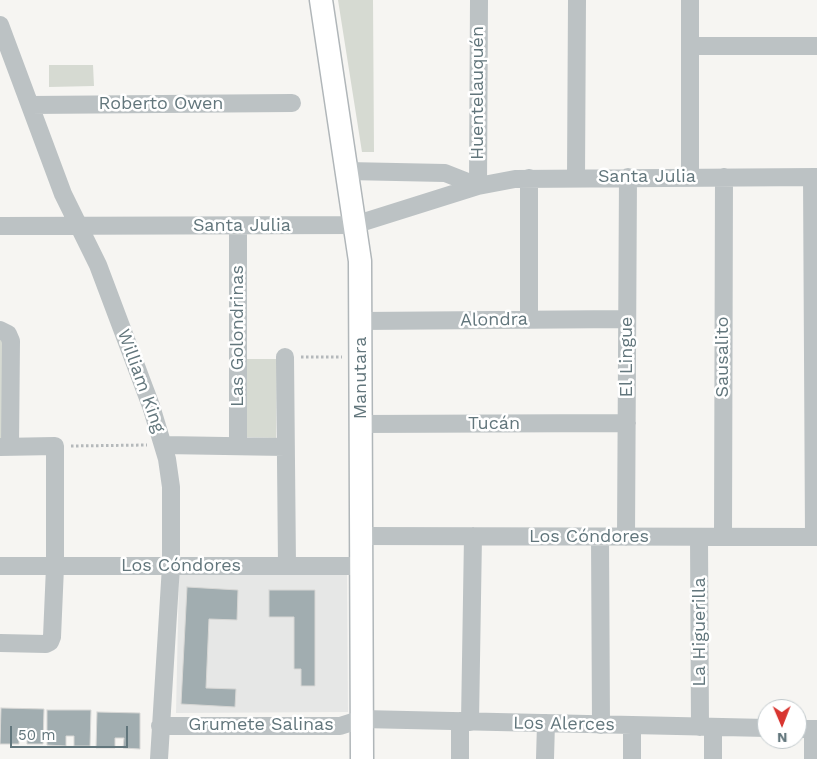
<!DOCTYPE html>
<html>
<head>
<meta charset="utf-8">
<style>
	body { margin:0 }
	#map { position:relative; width:817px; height:759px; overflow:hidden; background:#f6f5f2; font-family:"Work Sans",sans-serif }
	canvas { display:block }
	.north { position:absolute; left:757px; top:699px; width:50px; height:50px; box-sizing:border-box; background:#fff; border:1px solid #c0c8cb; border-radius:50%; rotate:179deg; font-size:14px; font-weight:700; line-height:20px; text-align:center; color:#62767c }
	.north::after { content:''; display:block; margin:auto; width:18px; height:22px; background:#d83530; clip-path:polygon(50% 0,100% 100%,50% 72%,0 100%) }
	.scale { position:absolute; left:10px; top:726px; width:118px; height:22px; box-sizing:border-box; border:2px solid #62767c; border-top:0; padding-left:6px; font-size:15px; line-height:18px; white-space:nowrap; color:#62767c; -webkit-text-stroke:4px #fff; paint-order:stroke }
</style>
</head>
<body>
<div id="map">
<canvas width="817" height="759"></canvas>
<div class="north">N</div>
<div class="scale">50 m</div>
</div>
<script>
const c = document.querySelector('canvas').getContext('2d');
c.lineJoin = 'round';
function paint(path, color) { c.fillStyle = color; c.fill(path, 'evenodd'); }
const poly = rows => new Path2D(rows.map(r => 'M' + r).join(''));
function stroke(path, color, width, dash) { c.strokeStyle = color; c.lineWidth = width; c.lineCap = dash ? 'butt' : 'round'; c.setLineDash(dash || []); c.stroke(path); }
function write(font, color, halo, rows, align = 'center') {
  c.font = font + ' "Work Sans",sans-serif'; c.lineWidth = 5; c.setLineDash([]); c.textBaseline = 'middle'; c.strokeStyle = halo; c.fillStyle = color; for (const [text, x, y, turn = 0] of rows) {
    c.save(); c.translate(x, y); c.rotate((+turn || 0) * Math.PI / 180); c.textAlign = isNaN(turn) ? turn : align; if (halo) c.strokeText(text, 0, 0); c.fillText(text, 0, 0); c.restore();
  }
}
paint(poly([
	[347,571,348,712,176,713,179,575]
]), '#e6e7e6');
paint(poly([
	[338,0,373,0,374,152,362,152],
	[49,65,93,65,94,86,49,87],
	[0,335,2,335,3,444,0,444],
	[246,359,277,359,276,438,245,437]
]), '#d6dad2');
const building = poly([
	[187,587,238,590,237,620,209,619,206,688,236,689,235,707,181,704,187,587],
	[269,590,315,590,315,686,301,686,301,669,294,669,294,617,269,617,269,590],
	[1,708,44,709,43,744,27,744,27,734,19,734,19,744,0,744,1,708],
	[47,710,91,710,90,746,74,746,74,736,66,736,66,746,47,745,47,710],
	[97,712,140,713,140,749,123,748,124,738,115,738,115,748,96,748,97,712]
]);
paint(building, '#a1adb0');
stroke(building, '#d7d7d5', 1);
const major = poly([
	[321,0,360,261,362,759]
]);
stroke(major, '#b0b6b9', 25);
stroke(poly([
	[301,357,342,357],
	[71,446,147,445]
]), '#b5b9bb', 3, [2.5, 2.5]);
stroke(poly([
	[0,25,63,194,98,265,151,406,167,459,171,487,171,566,159,759],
	[690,46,817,46],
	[30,105,292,103],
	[347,171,445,173,478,186,479,0],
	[690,177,690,0],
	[812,177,814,537],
	[529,178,529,320],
	[576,178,577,0],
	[0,226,354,225,478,186,515,179,817,177],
	[361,321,627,319],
	[0,330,8,334,11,341,10,447],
	[285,357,287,566],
	[361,424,627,423],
	[164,445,285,447],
	[238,446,238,226],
	[0,447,55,446,55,567,52,637,50,642,46,644,0,643],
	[361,536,817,537],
	[600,537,601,725],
	[626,537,628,177],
	[699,537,700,727],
	[723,537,724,177],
	[0,566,362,566],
	[470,722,473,536],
	[632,725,632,759],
	[160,726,340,726,362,719,767,728],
	[713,727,713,759],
	[797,729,817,729],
	[460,759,460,721],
	[545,759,546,723],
	[813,759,813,729]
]), '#bcc2c4', 18);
stroke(major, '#fff', 22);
write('18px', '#62767c', '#fff', [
	["Huentelauquén",478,93,-90],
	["Roberto Owen",161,104],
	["Santa Julia",647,177],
	["Santa Julia",242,226],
	["Alondra",494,320,-1],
	["Las Golondrinas",238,336,-90],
	["El Lingue",627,357,-90],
	["Sausalito",723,357,-90],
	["Manutara",361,378,-90],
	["William King",141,381,70],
	["Tucán",494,424],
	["Los Cóndores",589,537],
	["Los Cóndores",181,566],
	["La Higuerilla",700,632,-90],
	["Los Alerces",564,724,1],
	["Grumete Salinas",261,725]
]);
</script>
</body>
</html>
